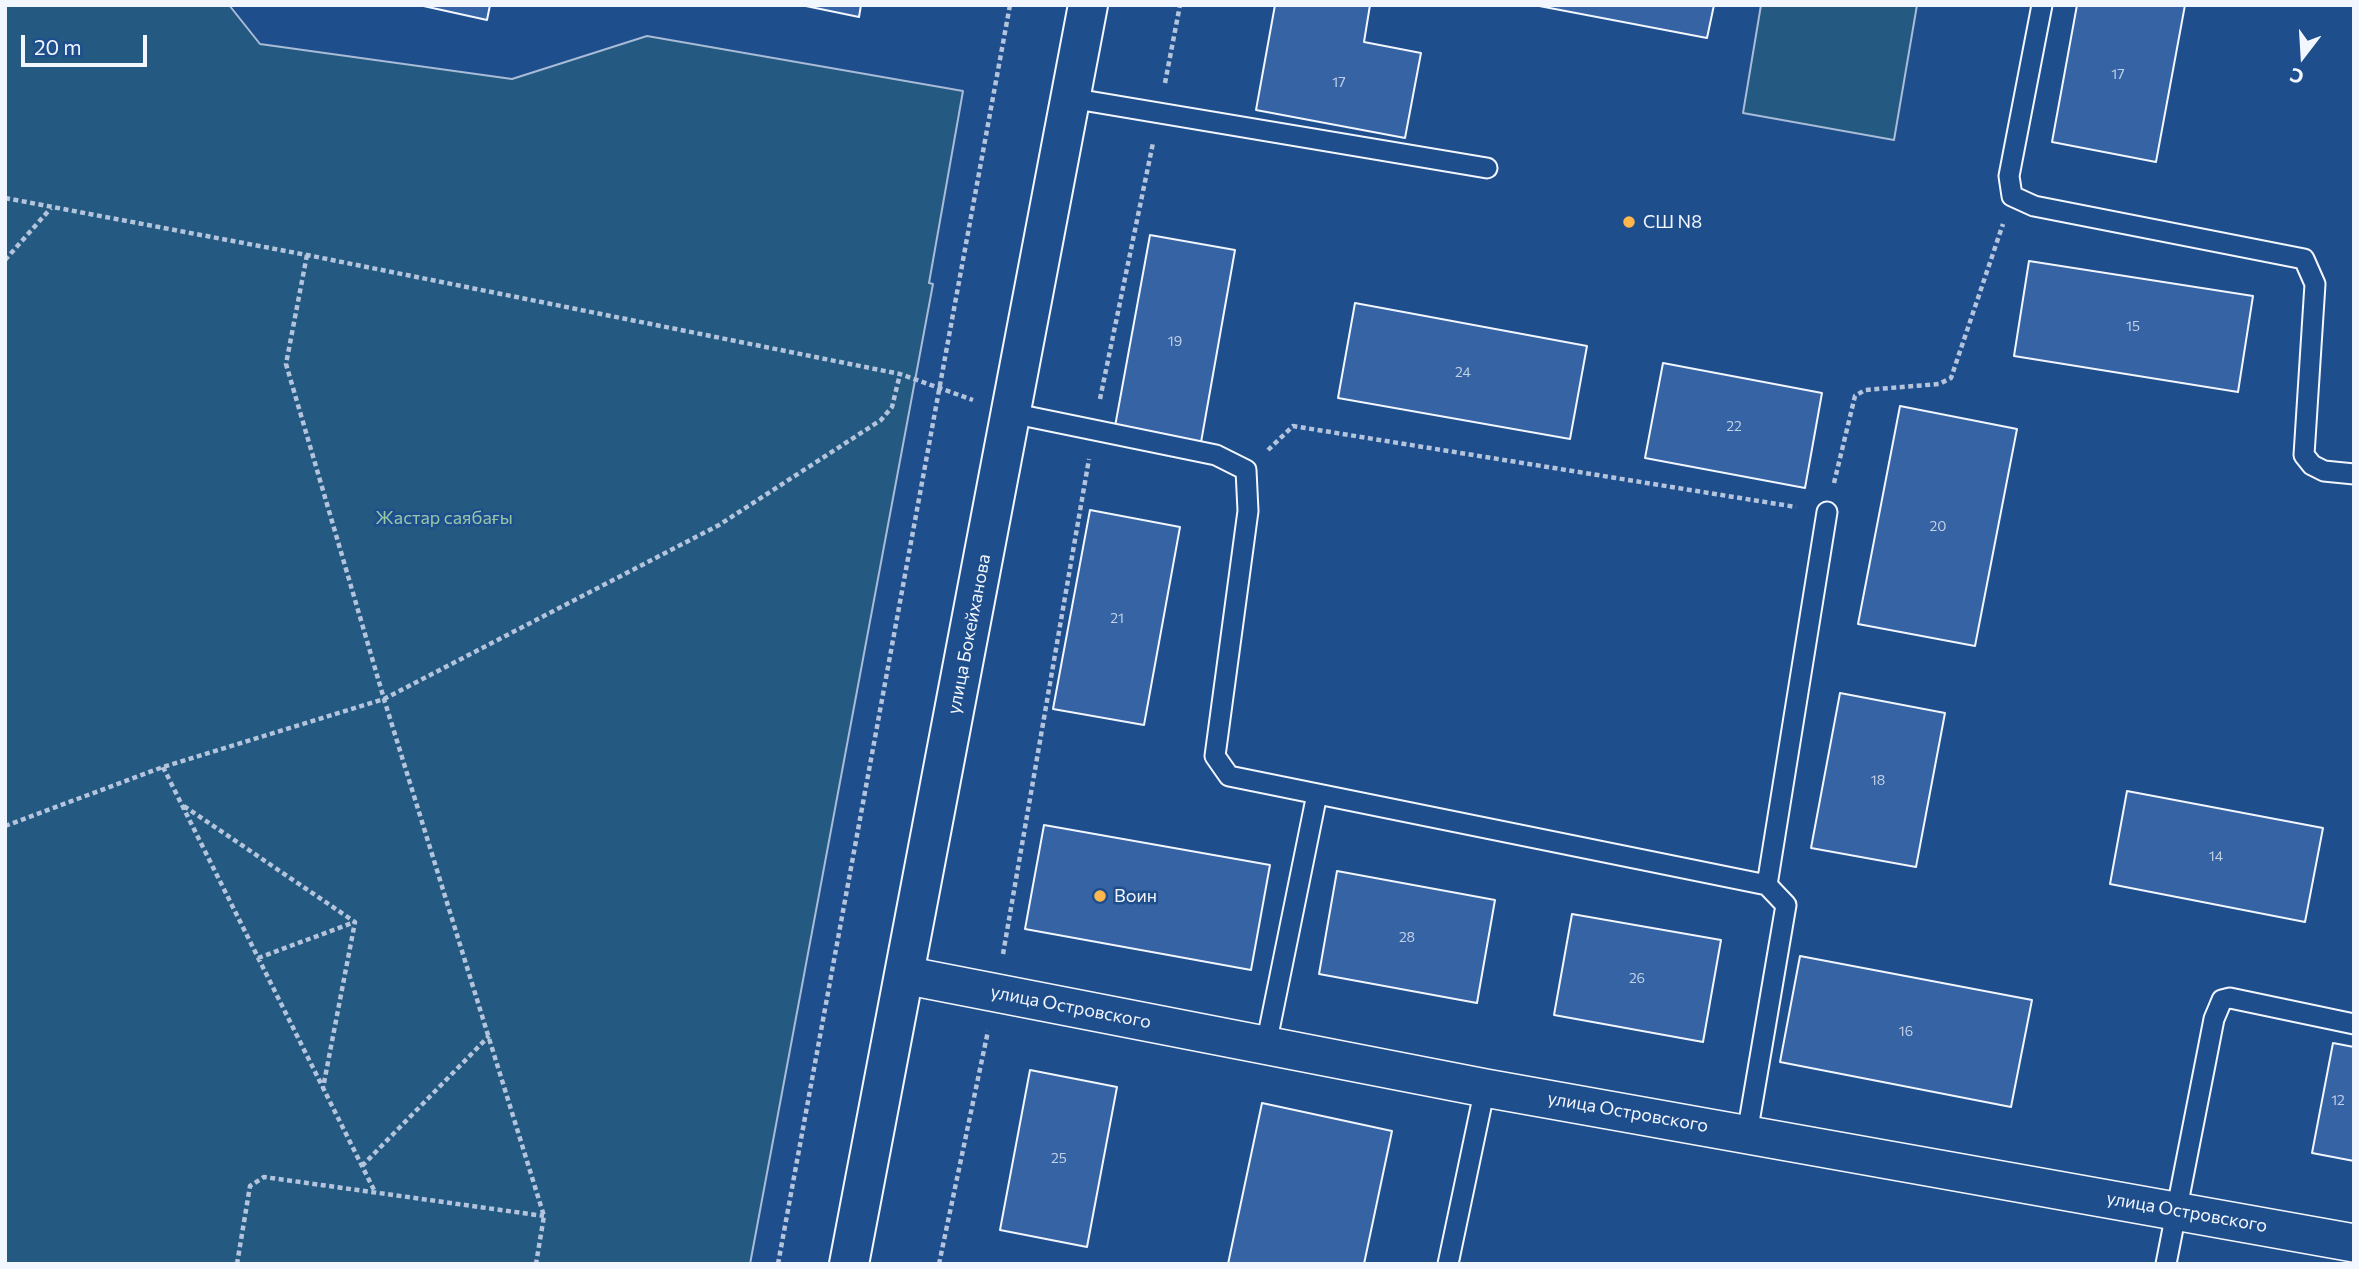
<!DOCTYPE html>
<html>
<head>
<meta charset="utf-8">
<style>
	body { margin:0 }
	#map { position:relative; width:2359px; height:1269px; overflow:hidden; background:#1f4e8c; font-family:Commissioner,sans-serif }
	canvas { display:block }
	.frame { position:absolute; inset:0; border:7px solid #f2f6ff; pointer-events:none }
	.north { position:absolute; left:2268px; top:21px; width:70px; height:70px; -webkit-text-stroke:5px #1f4e8c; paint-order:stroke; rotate:197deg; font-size:19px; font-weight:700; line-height:28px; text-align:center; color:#f2f6ff }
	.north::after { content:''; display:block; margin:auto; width:24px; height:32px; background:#f2f6ff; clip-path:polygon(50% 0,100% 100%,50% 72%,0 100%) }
	.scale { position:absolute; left:21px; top:35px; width:126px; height:32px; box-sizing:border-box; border:4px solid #f2f6ff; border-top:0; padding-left:9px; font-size:21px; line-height:24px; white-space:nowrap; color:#f2f6ff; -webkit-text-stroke:5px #1f4e8c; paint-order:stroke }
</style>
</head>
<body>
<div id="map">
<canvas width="2359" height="1269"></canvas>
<div class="frame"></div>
<div class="north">С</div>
<div class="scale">20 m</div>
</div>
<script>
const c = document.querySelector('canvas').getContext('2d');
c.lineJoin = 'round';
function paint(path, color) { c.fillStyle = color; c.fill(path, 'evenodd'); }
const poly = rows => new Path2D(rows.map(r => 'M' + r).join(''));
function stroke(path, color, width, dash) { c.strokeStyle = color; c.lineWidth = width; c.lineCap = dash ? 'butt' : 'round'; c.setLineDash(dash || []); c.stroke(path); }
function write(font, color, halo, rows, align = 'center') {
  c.font = font + ' Commissioner,sans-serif'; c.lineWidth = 5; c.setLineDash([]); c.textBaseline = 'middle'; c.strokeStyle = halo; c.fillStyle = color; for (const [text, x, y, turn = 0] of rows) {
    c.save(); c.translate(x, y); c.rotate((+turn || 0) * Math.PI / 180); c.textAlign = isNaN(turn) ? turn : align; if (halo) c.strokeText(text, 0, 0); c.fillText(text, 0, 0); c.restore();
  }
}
const green = poly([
	[5,5,229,5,260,44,512,79,647,36,963,91,929,283,933,284,750,1264,5,1264,5,5],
	[1761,5,1917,5,1894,140,1743,113,1761,5]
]);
paint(green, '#245a82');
stroke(green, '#a8bbd7', 2);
const building = poly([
	[419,5,490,5,487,20,419,5],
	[801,5,861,5,859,17,801,5],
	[1275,5,1370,5,1364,42,1421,53,1405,138,1256,110,1275,5],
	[1534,5,1714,5,1707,38,1534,5],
	[2077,5,2185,5,2156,162,2052,142,2077,5],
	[1150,235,1235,250,1200,448,1114,432,1150,235],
	[2029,261,2253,296,2238,392,2014,356,2029,261],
	[1355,303,1587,346,1570,439,1338,398,1355,303],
	[1663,363,1822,393,1805,488,1645,458,1663,363],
	[1900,406,2017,429,1975,646,1858,624,1900,406],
	[1090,510,1180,527,1144,725,1053,709,1090,510],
	[1840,693,1945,713,1916,867,1811,848,1840,693],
	[2127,791,2323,828,2305,922,2110,884,2127,791],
	[1044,825,1270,865,1251,970,1025,929,1044,825],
	[1337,871,1495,900,1477,1003,1319,974,1337,871],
	[1572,914,1721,940,1703,1042,1554,1015,1572,914],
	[1800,956,2032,1000,2011,1107,1780,1062,1800,956],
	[2333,1043,2354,1047,2354,1161,2312,1153,2333,1043],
	[1030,1070,1117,1087,1087,1247,1000,1230,1030,1070],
	[1262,1103,1392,1131,1364,1264,1228,1264,1262,1103]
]);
paint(building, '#3563a3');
stroke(building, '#f2f6ff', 2);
const lane = poly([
	[2042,5,2009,176,2012,196,2034,206,2304,259,2315,284,2304,455,2312,465,2324,471,2354,474],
	[1070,98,1487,168],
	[1011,413,1216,455,1246,470,1248,511,1215,756,1229,776,1767,885,1786,905,1747,1134],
	[1767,885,1827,512],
	[1266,1045,1317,794],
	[1448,1264,1485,1088],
	[2166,1264,2214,1019,2222,1000,2230,998,2354,1024]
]);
const street = poly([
	[904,975,1485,1088,2354,1243]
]);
const secondary = poly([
	[849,1264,1088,5]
]);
stroke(lane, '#f2f6ff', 23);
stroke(street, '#f2f6ff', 40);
stroke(secondary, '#f2f6ff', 42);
stroke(poly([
	[1165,83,1180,5],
	[5,198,307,255,900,374,973,400],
	[307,255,286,364,384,699,544,1216,536,1264],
	[5,260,51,208],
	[1100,399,1153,143],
	[1268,450,1293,426,1796,507],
	[1834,483,1855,396,1865,390,1939,384,1951,378,2003,224],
	[163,767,375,1192],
	[184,806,355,922,323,1088],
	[5,826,163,767,384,699,719,525,881,420,892,407,900,374],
	[1003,954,1089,459],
	[258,958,355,922],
	[362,1166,489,1036],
	[237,1264,250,1186,264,1177,544,1216],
	[778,1264,1010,5],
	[939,1264,988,1031]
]), '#b3c4dc', 4.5, [5, 3.5]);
stroke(lane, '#1f4e8c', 19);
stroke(street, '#1f4e8c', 37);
stroke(secondary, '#1f4e8c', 38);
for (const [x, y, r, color] of [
	[1629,222,7,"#ffb74d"],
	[1100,896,7,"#ffb74d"]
]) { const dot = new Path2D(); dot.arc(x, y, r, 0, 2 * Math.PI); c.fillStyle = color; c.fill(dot); stroke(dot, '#1f4e8c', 2.5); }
write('14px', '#c3d1e8', null, [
	["17",2118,74],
	["17",1339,82],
	["15",2133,326],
	["19",1175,341],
	["24",1463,372],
	["22",1734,426],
	["20",1938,526],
	["21",1117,618],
	["18",1878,780],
	["14",2216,856],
	["28",1407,937],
	["26",1637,978],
	["16",1906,1031],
	["12",2338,1100],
	["25",1059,1158]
]);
write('18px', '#f2f6ff', '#1f4e8c', [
	["СШ N8",1643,222],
	["Воин",1114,896]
], 'left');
write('18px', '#97c8a6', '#1f4e8c', [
	["Жастар саябағы",444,518]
]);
write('18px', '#f2f6ff', '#1f4e8c', [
	["улица Бокейханова",969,634,-79],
	["улица Островского",1071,1007,11],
	["улица Островского",1628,1112,10],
	["улица Островского",2187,1212,10]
]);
</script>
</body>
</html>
